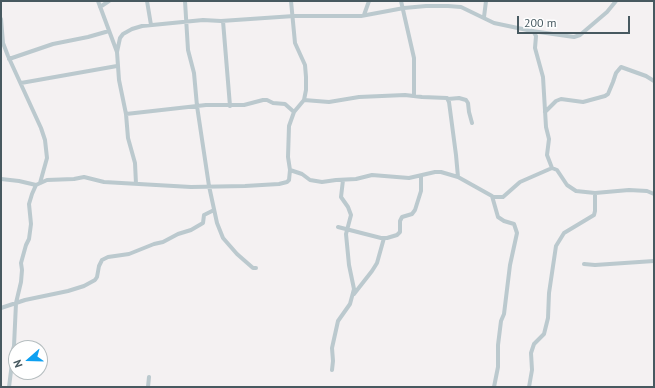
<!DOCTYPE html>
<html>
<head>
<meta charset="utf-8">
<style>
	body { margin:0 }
	#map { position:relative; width:655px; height:388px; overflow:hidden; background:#f4f1f2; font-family:"PT Sans",sans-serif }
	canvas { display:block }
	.frame { position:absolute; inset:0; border:2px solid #475960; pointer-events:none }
	.north { position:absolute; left:8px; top:340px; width:40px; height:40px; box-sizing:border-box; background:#fff; border:1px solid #b5bdbf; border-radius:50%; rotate:250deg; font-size:11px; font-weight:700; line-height:16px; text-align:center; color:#475960 }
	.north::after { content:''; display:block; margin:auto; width:14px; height:18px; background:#0ea0f1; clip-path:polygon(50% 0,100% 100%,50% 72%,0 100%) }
	.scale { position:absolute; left:517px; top:16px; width:113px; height:18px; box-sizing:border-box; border:2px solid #475960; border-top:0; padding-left:5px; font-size:12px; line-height:14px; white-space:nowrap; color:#475960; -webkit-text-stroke:3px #fff; paint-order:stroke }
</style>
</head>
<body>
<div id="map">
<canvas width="655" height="388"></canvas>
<div class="frame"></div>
<div class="north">N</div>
<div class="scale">200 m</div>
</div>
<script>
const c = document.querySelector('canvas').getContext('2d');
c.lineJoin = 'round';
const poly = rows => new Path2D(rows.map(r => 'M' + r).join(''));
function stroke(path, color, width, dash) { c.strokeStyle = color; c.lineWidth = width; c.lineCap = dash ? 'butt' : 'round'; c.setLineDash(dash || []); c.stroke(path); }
stroke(poly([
	[98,1,117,52,119,80,126,114,128,138,135,163,136,184],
	[147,1,151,25],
	[185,1,188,50,194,73,197,106,209,186,217,223,223,238,237,254,253,268,256,268],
	[401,1,414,58,414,96],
	[100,7,109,1],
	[364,15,369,1],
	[484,17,486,1],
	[1,19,3,43,8,56,41,128,45,140,47,158,40,183],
	[223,21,230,106],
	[533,31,536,36,535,48,543,77,546,127,549,139,547,155,552,168],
	[117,52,120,38,123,34,132,29,142,26,203,20,221,21,294,16,361,16,404,8,426,6,448,6,461,7,494,23,532,31,574,37,580,35,607,12,616,1],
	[9,59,53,44,88,37,109,31],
	[21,83,117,66],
	[448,99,459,98,466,100,468,103,469,112,472,123],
	[304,100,329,102,359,97,405,95,422,97,447,98,449,102,456,155,458,177],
	[545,112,556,101,561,99,583,102,605,96,608,94,613,82,616,73,621,67,646,76,654,81],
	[126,114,206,105,244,105,263,100,267,100,273,103,285,104,294,112],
	[290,170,302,174,310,180,322,182,336,180,356,179,372,175,409,178,435,172,441,172,458,177,492,196,498,217,504,221,514,224,517,233,510,265,504,314,501,321,498,345,498,367,494,387],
	[1,179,19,181,36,185,47,180,74,179,84,177,104,182,191,187,245,186,279,184,287,182,289,180,290,170,288,157,289,126,294,112,304,100,306,90,306,77,305,65,295,43,291,1],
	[493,197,503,197,520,182,552,168,557,170,567,185,576,191,595,193,629,190,647,191,654,194],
	[338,227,381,238,387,238,397,235,400,232,400,221,402,217,412,214,415,210,421,191,421,176],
	[584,264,595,265,654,261],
	[354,294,372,271,377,263,384,238],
	[1,308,25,300,68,291,84,286,95,280,97,277,99,266,102,260,108,257,129,254,154,244,163,242,178,234,191,230,203,223,204,215,214,210],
	[332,370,333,361,332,348,338,321,350,304,354,289,349,265,346,234,351,215,348,207,341,197,343,180],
	[9,387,12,363,11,356,14,346,16,303,21,282,22,270,21,263,26,245,29,239,31,224,29,204,32,194,36,185],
	[148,387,149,377],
	[529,387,532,370,531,353,534,344,544,334,548,318,549,293,556,246,564,233,594,215,595,211,595,193]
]), '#bbc9ce', 4);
</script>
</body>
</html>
